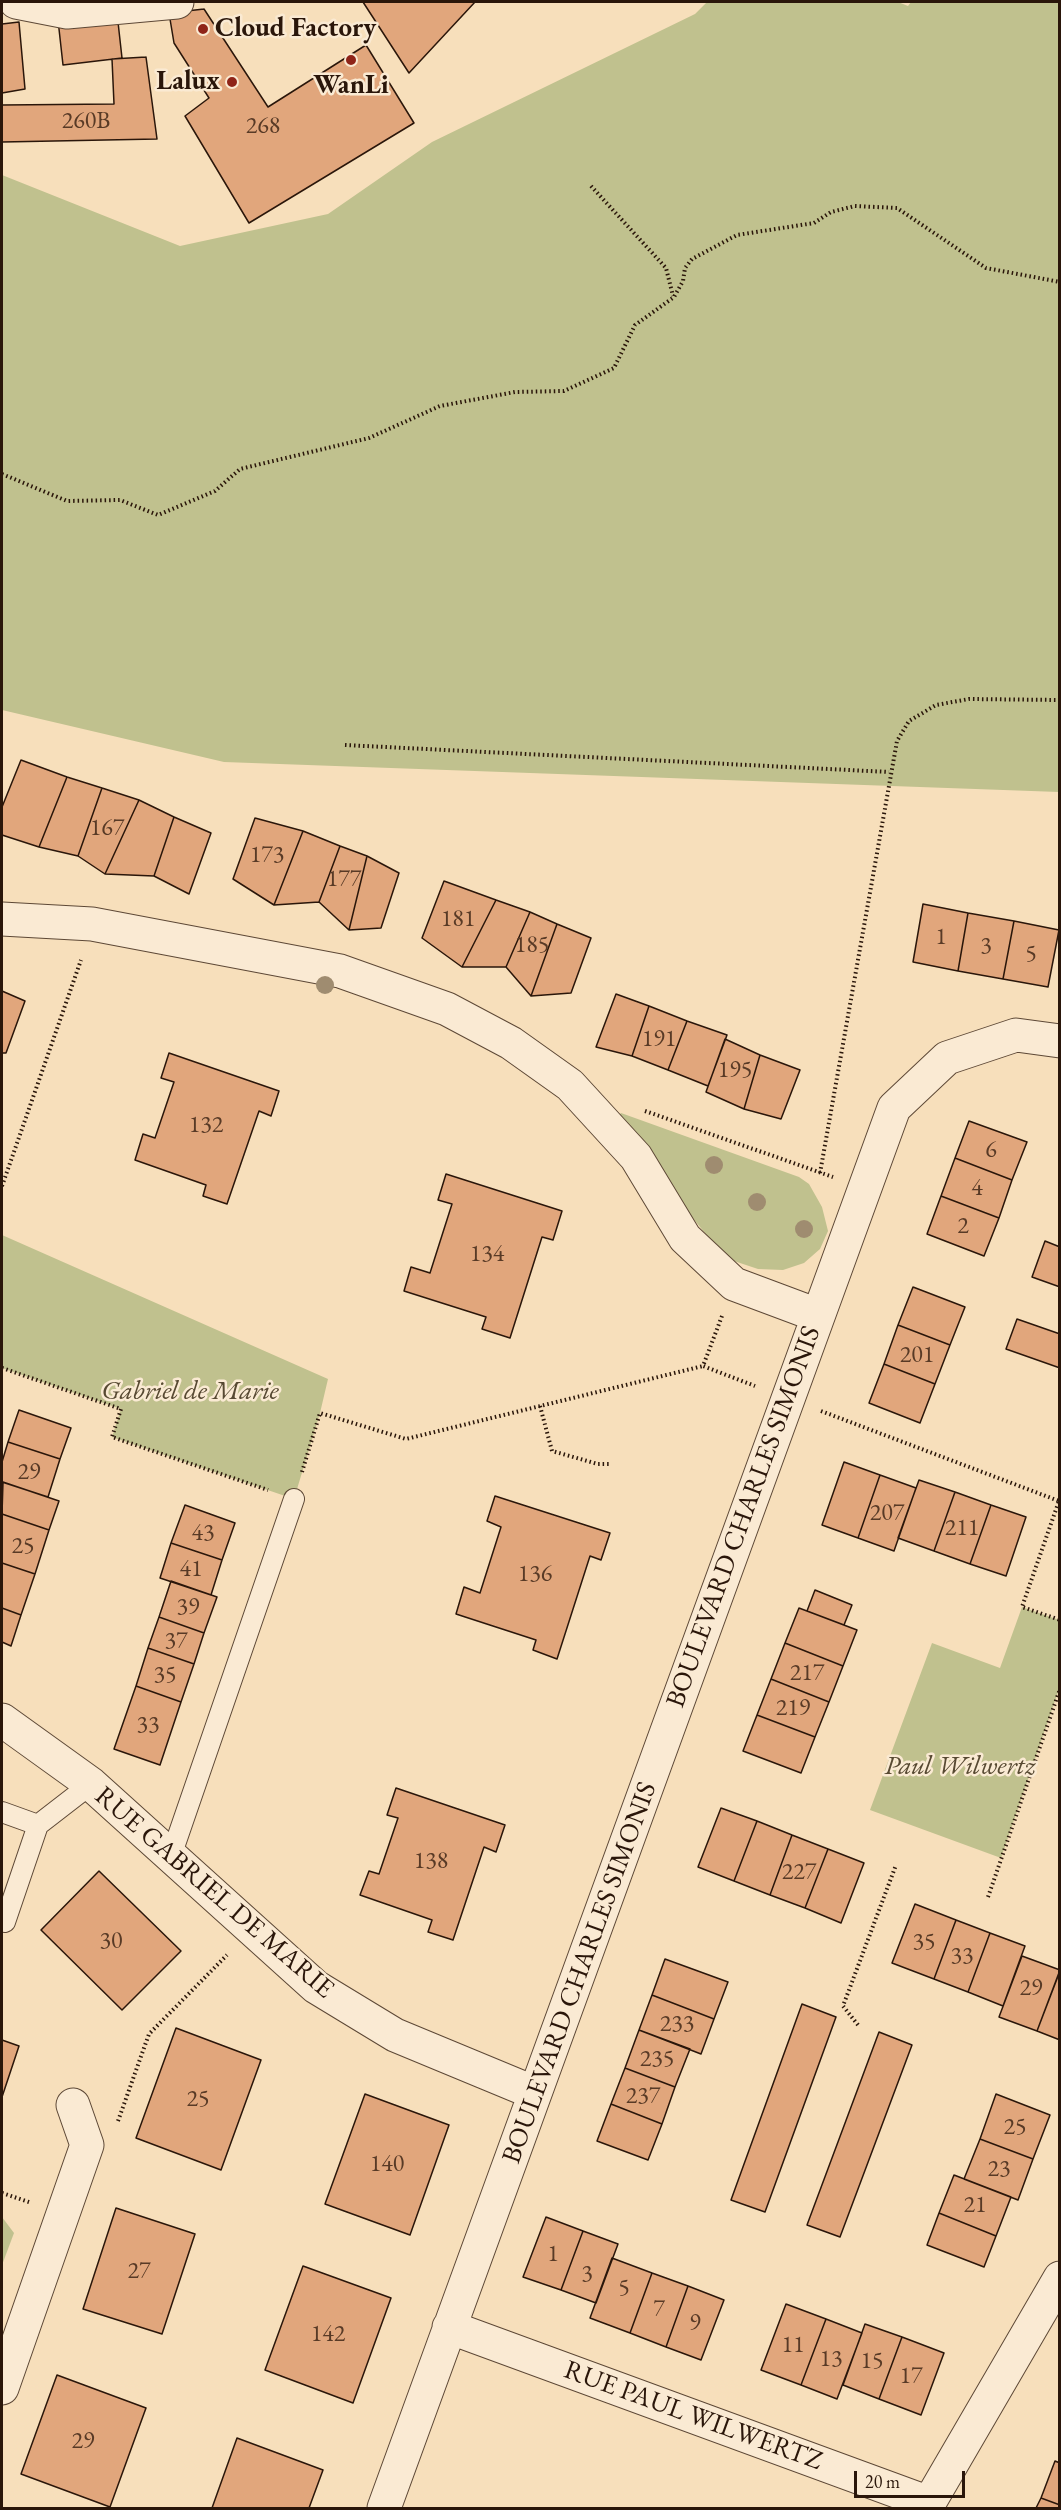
<!DOCTYPE html>
<html>
<head>
<meta charset="utf-8">
<style>
	body { margin:0 }
	#map { position:relative; width:1061px; height:2510px; overflow:hidden; background:#f7dfbb; font-family:"EB Garamond",serif }
	canvas { display:block }
	.frame { position:absolute; inset:0; border:3px solid #2a160a; pointer-events:none }
	.scale { position:absolute; left:854px; top:2471px; width:111px; height:27px; box-sizing:border-box; border:3px solid #2a160a; border-top:0; padding-left:8px; font-size:18px; line-height:21px; white-space:nowrap; color:#2a160a; -webkit-text-stroke:4px #faead3; paint-order:stroke }
</style>
</head>
<body>
<div id="map">
<canvas width="1061" height="2510"></canvas>
<div class="frame"></div>
<div class="scale">20 m</div>
</div>
<script>
const c = document.querySelector('canvas').getContext('2d');
c.lineJoin = 'round';
function paint(path, color) { c.fillStyle = color; c.fill(path, 'evenodd'); }
const poly = rows => new Path2D(rows.map(r => 'M' + r).join(''));
function stroke(path, color, width, dash) { c.strokeStyle = color; c.lineWidth = width; c.lineCap = dash ? 'butt' : 'round'; c.setLineDash(dash || []); c.stroke(path); }
function write(font, color, halo, rows, align = 'center') {
  c.font = font + ' "EB Garamond",serif'; c.lineWidth = 5; c.setLineDash([]); c.textBaseline = 'middle'; c.strokeStyle = halo; c.fillStyle = color; for (const [text, x, y, turn = 0] of rows) {
    c.save(); c.translate(x, y); c.rotate((+turn || 0) * Math.PI / 180); c.textAlign = isNaN(turn) ? turn : align; if (halo) c.strokeText(text, 0, 0); c.fillText(text, 0, 0); c.restore();
  }
}
paint(poly([
	[707,2,898,2,908,6,911,2,1059,2,1059,792,224,762,2,710,2,175,180,246,328,214,432,142,695,14],
	[621,1113,799,1177,809,1184,822,1207,828,1231,820,1249,804,1263,783,1270,758,1269,734,1261,714,1244,691,1216,618,1116],
	[2,1235,328,1379,320,1413,294,1499,112,1437,121,1409,2,1368],
	[1022,1607,1059,1620,1059,1689,1001,1858,870,1810,932,1643,1000,1668],
	[2,2217,14,2233,2,2265]
]), '#c0c18e');
const building = poly([
	[363,2,475,2,409,73,363,2],
	[204,9,268,107,366,45,414,123,249,223,185,116,209,98,174,43,169,13,204,9],
	[117,13,122,58,63,65,58,20,117,13],
	[19,22,25,89,2,93,2,24,19,22],
	[146,57,157,139,2,142,2,105,114,104,112,59,146,57],
	[21,760,67,777,39,847,2,835,2,807,21,760],
	[67,777,102,788,78,856,39,847,67,777],
	[102,788,139,800,105,874,78,856,102,788],
	[139,800,174,817,154,876,105,874,139,800],
	[174,817,211,833,189,894,154,876,174,817],
	[255,818,303,831,274,905,233,879,255,818],
	[303,831,340,846,319,902,274,905,303,831],
	[340,846,367,856,349,930,319,902,340,846],
	[367,856,399,873,381,928,349,930,367,856],
	[444,881,496,900,462,967,422,938,444,881],
	[496,900,530,912,506,967,462,967,496,900],
	[923,904,968,913,958,971,913,962,923,904],
	[530,912,557,924,531,996,506,967,530,912],
	[968,913,1014,921,1003,979,958,971,968,913],
	[1014,921,1059,930,1048,987,1003,979,1014,921],
	[557,924,591,938,571,993,531,996,557,924],
	[2,991,25,1001,6,1053,2,1053,2,991],
	[616,994,649,1006,632,1056,596,1047,616,994],
	[649,1006,687,1021,668,1070,632,1056,649,1006],
	[687,1021,727,1035,708,1086,668,1070,687,1021],
	[725,1039,760,1055,744,1109,706,1092,725,1039],
	[169,1053,279,1091,271,1116,259,1111,227,1204,203,1196,206,1185,135,1160,143,1134,155,1138,174,1082,161,1078,169,1053],
	[760,1055,800,1070,781,1119,744,1109,760,1055],
	[969,1121,1027,1142,1012,1180,955,1158,969,1121],
	[955,1158,1012,1180,999,1218,941,1196,955,1158],
	[446,1174,562,1211,553,1240,542,1237,510,1338,482,1329,486,1317,404,1291,411,1267,430,1273,452,1204,438,1200,446,1174],
	[941,1196,999,1218,984,1256,927,1234,941,1196],
	[1045,1241,1060,1247,1060,1287,1032,1277,1045,1241],
	[913,1287,965,1307,950,1345,898,1325,913,1287],
	[1017,1319,1060,1334,1060,1368,1006,1349,1017,1319],
	[898,1325,950,1345,935,1384,884,1364,898,1325],
	[884,1364,935,1384,920,1423,869,1403,884,1364],
	[19,1410,71,1428,60,1459,8,1442,19,1410],
	[8,1442,60,1459,48,1497,2,1482,2,1462,8,1442],
	[844,1462,880,1475,858,1538,822,1525,844,1462],
	[880,1475,916,1488,894,1551,858,1538,880,1475],
	[919,1480,955,1492,934,1551,898,1538,919,1480],
	[3,1482,59,1501,49,1530,2,1514,3,1482],
	[955,1492,991,1505,970,1564,934,1551,955,1492],
	[495,1496,610,1533,601,1560,590,1556,557,1659,533,1650,536,1640,456,1614,464,1587,480,1593,501,1527,487,1521,495,1496],
	[185,1505,235,1523,222,1560,171,1543,185,1505],
	[991,1505,1026,1517,1006,1576,970,1564,991,1505],
	[2,1514,49,1530,35,1574,2,1563,2,1514],
	[171,1543,222,1560,211,1595,160,1578,171,1543],
	[2,1563,35,1574,21,1615,2,1608,2,1563],
	[171,1581,217,1597,204,1633,159,1617,171,1581],
	[815,1590,852,1605,844,1625,807,1611,815,1590],
	[2,1608,21,1615,11,1646,2,1642,2,1608],
	[799,1608,857,1630,843,1666,785,1643,799,1608],
	[159,1617,204,1633,194,1664,148,1648,159,1617],
	[785,1643,843,1666,829,1702,771,1679,785,1643],
	[148,1648,194,1664,181,1702,136,1686,148,1648],
	[771,1679,829,1702,815,1737,757,1715,771,1679],
	[136,1686,181,1702,160,1765,114,1749,136,1686],
	[757,1715,815,1737,801,1773,743,1751,757,1715],
	[396,1788,505,1825,496,1852,484,1847,453,1940,428,1932,432,1920,360,1895,369,1871,379,1874,398,1818,387,1815,396,1788],
	[721,1808,757,1821,734,1881,698,1867,721,1808],
	[757,1821,792,1835,770,1895,734,1881,757,1821],
	[792,1835,828,1849,805,1908,770,1895,792,1835],
	[828,1849,864,1863,841,1923,805,1908,828,1849],
	[99,1871,181,1951,122,2010,41,1930,99,1871],
	[915,1904,956,1920,934,1979,892,1963,915,1904],
	[956,1920,990,1933,968,1992,934,1979,956,1920],
	[990,1933,1025,1946,1003,2006,968,1992,990,1933],
	[1022,1956,1060,1970,1037,2031,999,2017,1022,1956],
	[665,1959,728,1982,714,2019,652,1995,665,1959],
	[1060,1971,1060,2040,1037,2031,1060,1971],
	[652,1995,714,2019,701,2054,639,2030,652,1995],
	[802,2004,836,2017,765,2212,731,2200,802,2004],
	[176,2028,261,2060,221,2170,136,2138,176,2028],
	[639,2030,690,2049,675,2087,625,2068,639,2030],
	[879,2032,912,2045,840,2237,807,2225,879,2032],
	[2,2040,19,2046,2,2097,2,2040],
	[625,2068,675,2087,662,2124,611,2104,625,2068],
	[365,2094,449,2125,410,2235,325,2204,365,2094],
	[996,2094,1050,2115,1033,2159,980,2139,996,2094],
	[611,2104,662,2124,648,2160,597,2141,611,2104],
	[980,2139,1033,2159,1018,2200,964,2179,980,2139],
	[954,2175,1011,2197,996,2236,939,2213,954,2175],
	[116,2208,195,2234,162,2334,83,2309,116,2208],
	[939,2213,996,2236,984,2267,927,2245,939,2213],
	[546,2217,583,2231,561,2290,523,2277,546,2217],
	[583,2231,618,2244,596,2303,561,2290,583,2231],
	[612,2258,652,2273,630,2333,590,2318,612,2258],
	[303,2266,391,2298,353,2403,265,2370,303,2266],
	[652,2273,688,2286,666,2347,630,2333,652,2273],
	[688,2286,724,2300,701,2360,666,2347,688,2286],
	[786,2304,826,2319,801,2385,761,2370,786,2304],
	[826,2319,862,2333,837,2399,801,2385,826,2319],
	[865,2324,902,2337,879,2399,843,2385,865,2324],
	[902,2337,944,2353,921,2415,879,2399,902,2337],
	[57,2375,146,2408,110,2507,21,2474,57,2375],
	[237,2438,323,2470,309,2508,212,2508,237,2438],
	[1055,2461,1060,2463,1060,2505,1041,2498,1055,2461],
	[1041,2498,1060,2505,1060,2508,1036,2508,1041,2498]
]);
paint(building, '#e1a67c');
stroke(building, '#2a160a', 1.5);
const lane = poly([
	[2,1812,38,1825],
	[171,1856,294,1499],
	[2,1920,5,1922,38,1825,91,1784]
]);
const street = poly([
	[16,2,67,12,177,2],
	[2,919,92,924,340,971,447,1009,511,1043,570,1085,636,1157,685,1238,734,1284,817,1315],
	[2,1720,91,1784,316,1987,395,2035,535,2093],
	[449,2327,929,2503,1060,2278],
	[2,2388,87,2145,73,2105],
	[384,2508,894,1108,947,1058,1016,1035,1060,1041]
]);
stroke(lane, '#5d4836', 22);
stroke(street, '#5d4836', 35);
stroke(poly([
	[591,186,666,268,673,296],
	[2,474,67,501,120,500,158,515,215,491,240,469,369,438,440,406,515,392,564,391,614,368,635,325,674,297,683,281,685,268,692,259,737,235,814,223,831,212,855,206,897,208,986,268,1060,282],
	[345,745,889,772],
	[645,1111,833,1177],
	[820,1173,897,741,909,721,936,705,969,699,1060,700],
	[2,1186,81,960],
	[722,1316,703,1366,755,1386],
	[2,1368,121,1409,112,1437,268,1490],
	[540,1406,552,1451,598,1464,610,1464],
	[821,1411,1059,1501],
	[302,1472,320,1413,406,1439,703,1366],
	[1060,1498,1022,1607,1060,1620],
	[988,1897,1060,1689],
	[858,2025,843,2006,896,1865],
	[118,2121,149,2034,227,1955],
	[2,2193,29,2202]
]), '#2a160a', 4, [1.5, 3]);
stroke(lane, '#faead3', 20);
stroke(street, '#faead3', 33);
c.fillStyle = '#9f8c70';
for (const [x, y] of [
	[325,985],
	[714,1165],
	[757,1202],
	[804,1229]
]) { c.beginPath(); c.arc(x, y, 9, 0, 2 * Math.PI); c.fill(); }
for (const [x, y, r, color] of [
	[203,29,6,"#8f2418"],
	[351,60,6,"#8f2418"],
	[232,82,6,"#8f2418"]
]) { const dot = new Path2D(); dot.arc(x, y, r, 0, 2 * Math.PI); c.fillStyle = color; c.fill(dot); stroke(dot, '#faead3', 2); }
write('24px', '#583a26', null, [
	["260B",86,121],
	["268",263,126],
	["167",107,828],
	["173",267,855],
	["177",344,879],
	["181",458,919],
	["1",941,937],
	["185",532,945],
	["3",986,946],
	["5",1031,954],
	["191",659,1039],
	["195",735,1070],
	["132",206,1125],
	["6",991,1150],
	["4",977,1188],
	["2",963,1226],
	["134",487,1254],
	["201",917,1355],
	["29",29,1472],
	["207",887,1513],
	["211",962,1528],
	["43",203,1533],
	["25",23,1546],
	["41",191,1569],
	["136",535,1574],
	["39",188,1607],
	["37",176,1641],
	["217",807,1673],
	["35",165,1675],
	["219",793,1708],
	["33",148,1725],
	["138",431,1861],
	["227",799,1872],
	["30",111,1941],
	["35",924,1942],
	["33",962,1956],
	["29",1031,1988],
	["233",677,2024],
	["235",657,2059],
	["237",643,2096],
	["25",198,2099],
	["25",1015,2127],
	["140",387,2164],
	["23",999,2169],
	["21",975,2205],
	["1",553,2254],
	["27",139,2271],
	["3",587,2274],
	["5",624,2288],
	["7",659,2309],
	["9",695,2323],
	["142",328,2334],
	["11",793,2345],
	["13",831,2359],
	["15",872,2361],
	["17",911,2376],
	["29",83,2441]
]);
write('bold 27px', '#2a160a', '#faead3', [
	["Cloud Factory",215,29],
	["Lalux",220,82,"right"],
	["WanLi",351,86,"center"]
], 'left');
write('italic 27px', '#574932', '#faead3', [
	["Gabriel de Marie",190,1392],
	["Paul Wilwertz",960,1767]
]);
write('27px', '#2a160a', '#faead3', [
	["BOULEVARD CHARLES SIMONIS",744,1517,-70],
	["RUE GABRIEL DE MARIE",214,1893,41],
	["BOULEVARD CHARLES SIMONIS",580,1973,-70],
	["RUE PAUL WILWERTZ",693,2416,20]
]);
</script>
</body>
</html>
